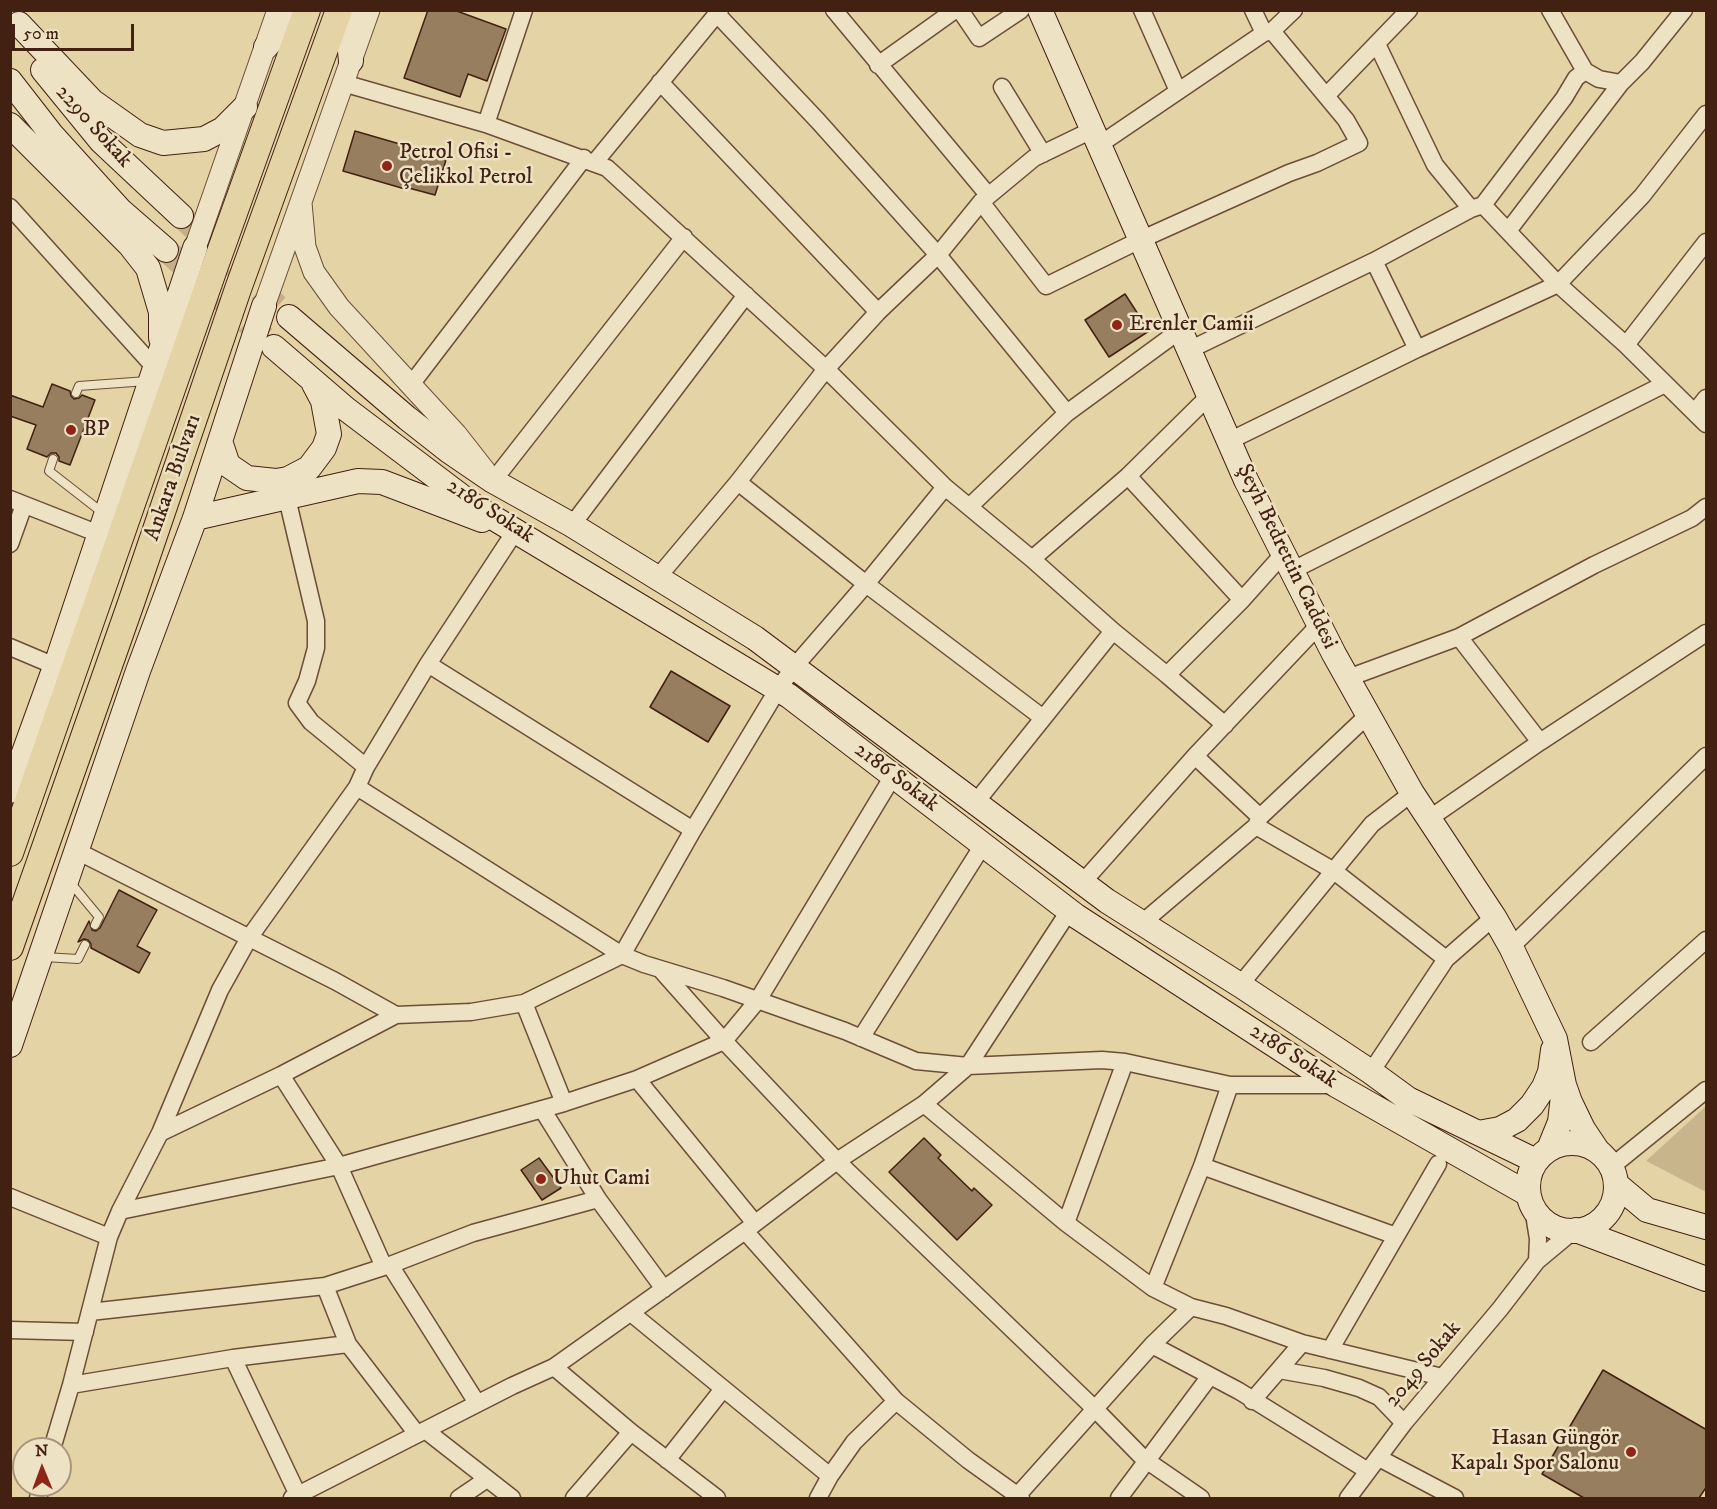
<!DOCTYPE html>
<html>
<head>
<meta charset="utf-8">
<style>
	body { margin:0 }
	#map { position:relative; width:1717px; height:1509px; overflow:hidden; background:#e4d3a5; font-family:"IM FELL DW Pica",serif }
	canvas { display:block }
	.frame { position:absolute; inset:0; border:12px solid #422112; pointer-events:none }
	.north { position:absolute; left:12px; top:1437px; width:60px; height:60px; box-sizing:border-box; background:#ede2c4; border:2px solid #a9957d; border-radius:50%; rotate:359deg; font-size:16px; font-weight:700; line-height:24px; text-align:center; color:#422112 }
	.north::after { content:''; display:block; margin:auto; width:21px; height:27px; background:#8f2418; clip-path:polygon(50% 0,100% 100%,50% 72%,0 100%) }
	.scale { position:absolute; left:12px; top:24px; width:122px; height:27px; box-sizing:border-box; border:3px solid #422112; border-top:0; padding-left:8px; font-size:18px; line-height:21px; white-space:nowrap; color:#422112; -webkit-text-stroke:4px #ede2c4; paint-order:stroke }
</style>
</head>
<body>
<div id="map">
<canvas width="1717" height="1509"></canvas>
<div class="frame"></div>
<div class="north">N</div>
<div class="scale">50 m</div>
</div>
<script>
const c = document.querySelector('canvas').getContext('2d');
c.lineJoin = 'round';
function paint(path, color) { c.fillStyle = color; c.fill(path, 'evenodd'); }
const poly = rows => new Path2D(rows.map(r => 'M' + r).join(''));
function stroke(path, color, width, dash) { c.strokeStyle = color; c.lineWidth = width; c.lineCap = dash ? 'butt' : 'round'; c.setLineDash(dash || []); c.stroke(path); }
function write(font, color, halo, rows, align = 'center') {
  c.font = font + ' "IM FELL DW Pica",serif'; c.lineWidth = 5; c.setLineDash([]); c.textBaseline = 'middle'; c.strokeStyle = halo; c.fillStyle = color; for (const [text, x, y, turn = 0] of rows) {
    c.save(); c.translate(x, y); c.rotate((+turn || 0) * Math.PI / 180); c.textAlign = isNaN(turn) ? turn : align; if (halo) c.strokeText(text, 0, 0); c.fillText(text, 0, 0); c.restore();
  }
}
paint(poly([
	[1706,1106,1706,1192,1646,1161]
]), '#c8b58c');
const building = poly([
	[428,10,454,10,506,29,487,81,468,74,460,97,404,78,428,10],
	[355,131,417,149,416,151,446,160,435,195,405,187,405,189,343,171,355,131],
	[1125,294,1149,331,1109,357,1085,320,1125,294],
	[52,384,70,391,71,396,74,399,79,398,82,395,95,400,70,465,59,461,59,457,56,453,51,453,47,457,27,449,36,425,10,416,10,395,43,407,52,384],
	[671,671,730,706,708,742,650,707,671,671],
	[119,890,157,910,137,946,150,953,139,973,91,948,91,944,88,940,84,939,78,942,89,921,92,930,96,931,100,928,119,890],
	[924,1138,941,1155,938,1158,972,1191,974,1188,992,1205,957,1240,889,1172,924,1138],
	[539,1158,561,1188,542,1200,521,1170,539,1158],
	[1603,1370,1707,1430,1707,1486,1699,1498,1584,1498,1542,1474,1603,1370]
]);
paint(building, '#967e5e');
stroke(building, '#422112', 1.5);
stroke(poly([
	[181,216,289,317],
	[166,250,269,342]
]), '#c4af88', 24, [24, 12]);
const service = poly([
	[76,393,79,386,147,381],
	[53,459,49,471,103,513],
	[70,882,99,917,95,925],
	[44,957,78,959,85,945]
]);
const minor = poly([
	[834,10,988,195],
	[960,10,979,38,1021,10],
	[1142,10,1178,91],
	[1253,10,1264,33],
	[717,14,818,121,938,255,1067,413],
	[1272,31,1326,96],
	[1377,44,1435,165,1471,209],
	[878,65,955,10],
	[1585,71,1599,79,1621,83,1642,62,1684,10],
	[660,82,878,312],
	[343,83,486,124,607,168,826,369,945,487,1032,559,1113,631,1167,675,1225,725],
	[1002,87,1043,154],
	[486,124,524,10],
	[1099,145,1264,33,1272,31,1294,10],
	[595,162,720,10],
	[981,202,1046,286,1140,240,1289,173,1317,163,1359,143,1346,120,1326,96,1409,10],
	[1483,205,1558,284,1626,345,1706,424],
	[10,207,156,369],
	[1508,231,1621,83],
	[1374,261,1417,349],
	[1626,345,1706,242],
	[1189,350,1374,261,1471,209,1483,205,1564,98,1576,78,1585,71,1550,10],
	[410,386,584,158],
	[1695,412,1706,398],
	[1229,441,1417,349,1558,284,1642,196,1706,114],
	[1128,476,1242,600],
	[493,481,684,237],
	[738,482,866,584,1043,718],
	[287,498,316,621,316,648,307,681,297,703,311,722,366,767],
	[10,499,99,534],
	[969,507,1067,413,1179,331],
	[572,525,746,295],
	[10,544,24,505],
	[1032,559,1128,476,1209,396],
	[1291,571,1665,384],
	[658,577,738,482,826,369,878,312,938,255,981,202,1034,158,1092,130],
	[1459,637,1540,742],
	[10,647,55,666],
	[428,664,693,830],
	[1167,675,1242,600,1284,553],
	[1348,678,1459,637,1594,565,1692,518,1706,507],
	[1195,756,1260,817],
	[357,787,622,955,644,964,723,988,845,1031,916,1061,968,1066,1069,911],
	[976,802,1113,631],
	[1430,818,1540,742,1706,633],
	[1256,826,1334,871,1446,959],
	[77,851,335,981,396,1015],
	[1083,882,1195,756,1319,625],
	[1142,923,1256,826,1260,817,1368,715],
	[1511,947,1706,756],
	[661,970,724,1041,837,1161,1096,1410,1143,1458,1201,1498],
	[1240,985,1372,824,1412,793],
	[524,1003,564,1103],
	[861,1038,983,845],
	[1591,1042,1706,940],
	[1371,1072,1446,959,1494,917],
	[281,1075,339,1166,384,1267],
	[637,1079,754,1222],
	[924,1104,1066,1223,1153,1288,1191,1307,1226,1316,1302,1343,1442,1377],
	[542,1109,598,1199,664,1289],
	[160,1133,281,1075,396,1015,471,1012,524,1003,622,955,693,830,778,689,795,666,866,584,945,487],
	[1202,1166,1396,1236],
	[1611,1167,1706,1090],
	[10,1197,109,1237],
	[1533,1208,1538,1239,1537,1261],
	[120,1211,339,1166,564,1103,637,1079,724,1041,758,1000,893,776],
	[1066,1223,1125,1062],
	[745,1231,896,1401,968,1460,1021,1498],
	[390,1265,477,1403],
	[325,1286,348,1344,417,1434],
	[1153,1288,1202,1166,1230,1085],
	[90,1312,325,1286,390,1265,473,1233,598,1199],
	[631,1313,830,1476],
	[10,1330,85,1332],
	[1152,1345,1239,1391,1368,1471],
	[1330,1350,1438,1164],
	[233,1358,298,1495],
	[554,1367,631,1432,717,1498],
	[1279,1370,1324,1378,1359,1388,1379,1397,1404,1423],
	[71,1385,233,1358,348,1344],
	[1252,1401,1302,1343],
	[425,1430,512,1498],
	[52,1449,71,1385,109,1237,120,1211,160,1133,220,990,249,938,357,787,366,767,428,664,516,530],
	[1379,1458,1455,1498],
	[667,1460,723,1389],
	[1017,1496,1152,1345,1191,1307],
	[38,1498,42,1485],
	[292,1498,512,1386,554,1367,745,1231,837,1161,924,1104,968,1066,1102,1060,1125,1062,1230,1085,1336,1085],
	[459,1498,487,1479],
	[574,1498,631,1432],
	[818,1498,830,1476,854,1442,896,1401],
	[1119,1498,1210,1376],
	[1348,1498,1404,1423,1500,1309,1537,1261,1573,1231]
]);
const tertiary = poly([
	[301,203,305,247,314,272,339,307,456,434,485,471],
	[195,248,278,10],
	[264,306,369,10]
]);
const secondary = poly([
	[346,10,351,61],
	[1040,10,1246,480,1334,654,1412,793,1494,917,1511,947,1555,1039,1564,1085,1570,1102,1583,1129,1597,1150],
	[19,24,92,101,140,135,163,143,204,139,223,129,245,107],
	[266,47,297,10],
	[43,70,101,141,181,216],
	[10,81,52,135,120,210,166,250],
	[10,125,130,245,148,268,161,312,161,338],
	[289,317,407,418,449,451,493,481,572,525,755,638,1107,901,1240,985,1371,1072,1408,1099,1536,1161],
	[274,347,346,409,477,508,789,696,1076,916,1336,1085,1528,1194],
	[220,441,228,465,247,478,276,481,288,479,309,468,324,448,329,434,323,401,314,384],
	[195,518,358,481,382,482,482,520],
	[10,791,59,656,195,248],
	[10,1045,138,671,195,518,264,306],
	[1478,1133,1500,1129,1517,1120,1532,1105,1544,1087,1550,1072,1553,1050],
	'1528 1187a44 44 0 1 1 88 0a44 44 0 1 1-88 0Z',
	[1549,1149,1560,1122,1564,1087],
	[1616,1184,1647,1210,1706,1227],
	[1576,1230,1706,1279]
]);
const primary = poly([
	[10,853,215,266,307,10],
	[10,947,131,603,238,289,339,10]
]);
stroke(service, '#6a4e37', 10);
stroke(minor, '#6a4e37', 19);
stroke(tertiary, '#6a4e37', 23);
stroke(secondary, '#422112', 26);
stroke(primary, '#422112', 28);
stroke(service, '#ede2c4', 8);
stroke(minor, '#ede2c4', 16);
stroke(tertiary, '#ede2c4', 21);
stroke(secondary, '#ede2c4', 24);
stroke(primary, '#e4d3a5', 26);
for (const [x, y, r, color] of [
	[387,166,6,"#8f2418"],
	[1117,325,6,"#8f2418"],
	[71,430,6,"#8f2418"],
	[541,1179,6,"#8f2418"],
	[1631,1452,6,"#8f2418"]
]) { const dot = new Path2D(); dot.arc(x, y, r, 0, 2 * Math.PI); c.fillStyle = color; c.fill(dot); stroke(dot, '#ede2c4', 2); }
write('22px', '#422112', '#ede2c4', [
	["2290 Sokak",93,127,48],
	["Ankara Bulvarı",174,478,-71],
	["2186 Sokak",490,512,33],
	["Şeyh Bedrettin Caddesi",1286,557,64],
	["2186 Sokak",896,778,37],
	["2186 Sokak",1293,1057,33],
	["2049 Sokak",1424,1365,-50]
]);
write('22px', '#422112', '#ede2c4', [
	["Petrol Ofisi -",399,153],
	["Çelikkol Petrol",399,178],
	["Erenler Camii",1129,325],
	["BP",83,430],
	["Uhut Cami",553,1179],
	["Hasan Güngör",1619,1439,"right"],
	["Kapalı Spor Salonu",1619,1464,"right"]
], 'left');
</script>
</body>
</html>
